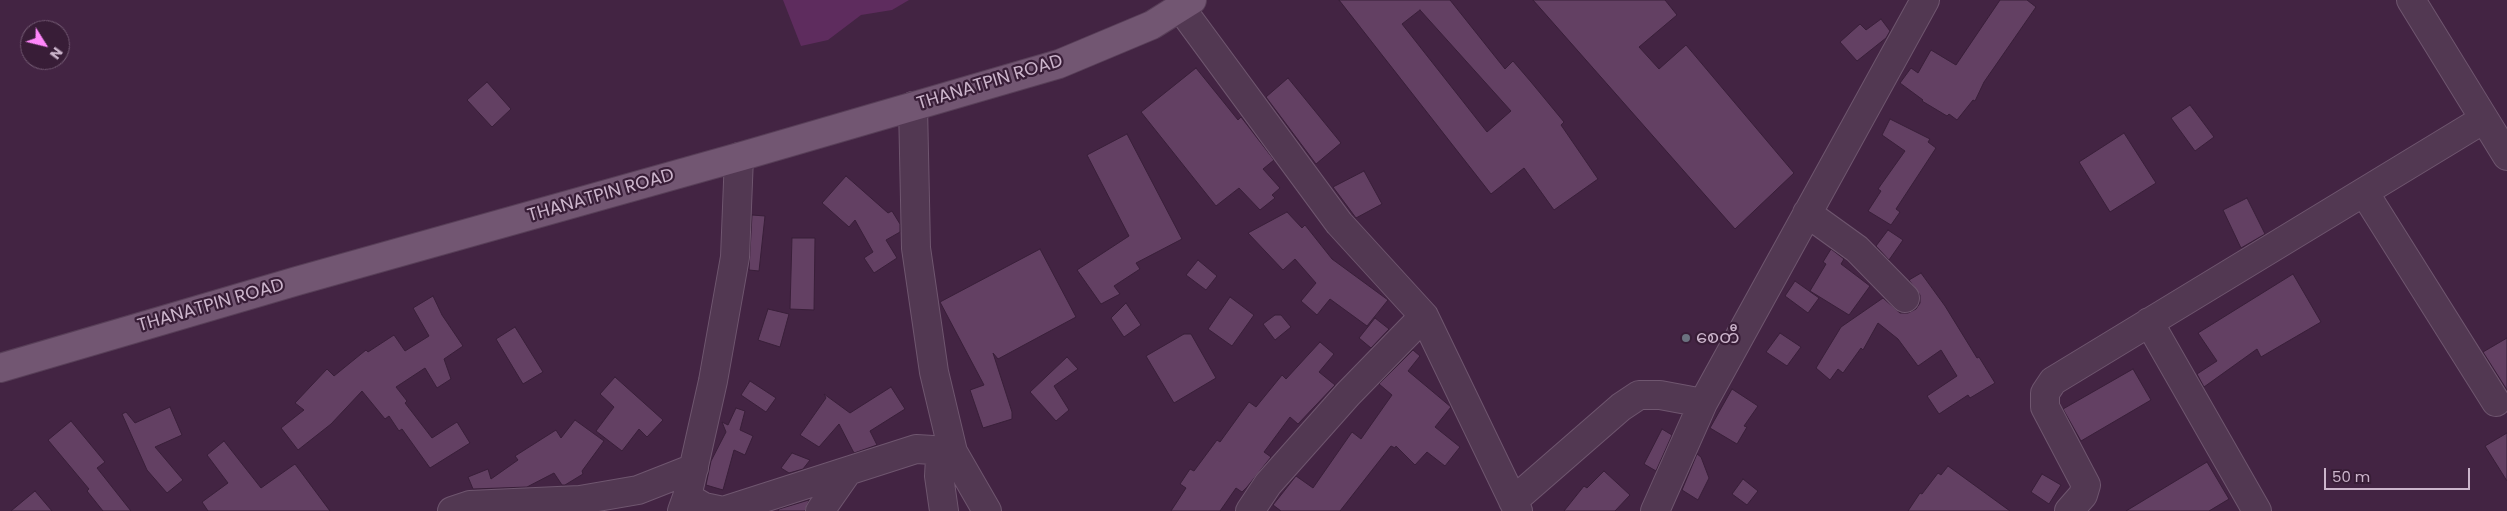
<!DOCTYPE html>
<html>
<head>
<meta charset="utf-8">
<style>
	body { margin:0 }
	#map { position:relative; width:2507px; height:511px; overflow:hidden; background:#432443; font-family:Poppins,sans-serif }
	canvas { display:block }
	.north { position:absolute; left:20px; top:20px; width:50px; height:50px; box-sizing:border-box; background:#381d37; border:1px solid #735a73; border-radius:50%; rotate:126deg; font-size:14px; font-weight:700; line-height:20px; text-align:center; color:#ccb5cc }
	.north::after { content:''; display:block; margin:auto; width:18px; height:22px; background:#ff87fb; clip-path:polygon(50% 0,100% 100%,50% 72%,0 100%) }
	.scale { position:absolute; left:2324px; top:468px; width:146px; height:22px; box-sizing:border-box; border:2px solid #ccb5cc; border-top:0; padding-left:6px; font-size:15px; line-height:18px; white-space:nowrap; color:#ccb5cc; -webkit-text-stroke:4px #381d37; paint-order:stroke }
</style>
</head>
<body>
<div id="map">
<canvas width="2507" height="511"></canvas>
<div class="north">N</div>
<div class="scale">50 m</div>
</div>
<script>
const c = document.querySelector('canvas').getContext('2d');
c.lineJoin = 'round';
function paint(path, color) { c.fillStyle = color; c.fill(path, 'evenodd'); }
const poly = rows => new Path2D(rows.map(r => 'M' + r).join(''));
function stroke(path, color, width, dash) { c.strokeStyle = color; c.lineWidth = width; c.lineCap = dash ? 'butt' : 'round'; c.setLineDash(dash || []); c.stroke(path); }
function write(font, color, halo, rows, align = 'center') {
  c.font = font + ' Poppins,"Noto Sans Myanmar",sans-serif'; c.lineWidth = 4.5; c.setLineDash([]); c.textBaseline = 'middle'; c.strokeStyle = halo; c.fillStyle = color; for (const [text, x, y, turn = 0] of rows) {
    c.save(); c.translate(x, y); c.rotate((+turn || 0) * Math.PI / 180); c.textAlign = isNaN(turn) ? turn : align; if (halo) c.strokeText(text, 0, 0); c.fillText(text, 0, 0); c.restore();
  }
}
paint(poly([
	[783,0,909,0,892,10,861,15,828,40,801,46]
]), '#5e2c5e');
const building = poly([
	[1339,0,1450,0,1505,69,1513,61,1531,82,1564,122,1561,125,1598,179,1554,210,1524,168,1491,194,1339,0],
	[1420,10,1511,111,1487,132,1402,24,1420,10],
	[1533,0,1665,0,1677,15,1639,47,1659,69,1686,45,1794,173,1735,229,1533,0],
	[2000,0,2027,0,2036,7,1984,82,1975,101,1973,100,1957,120,1949,114,1947,116,1922,101,1923,100,1900,83,1911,68,1918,73,1931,50,1956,65,2000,0],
	[1881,19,1890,31,1886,38,1857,61,1840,42,1860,24,1866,30,1881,19],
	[1196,68,1238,120,1241,117,1274,160,1263,169,1280,188,1272,195,1275,198,1260,210,1239,188,1216,206,1141,112,1196,68],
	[1288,78,1341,143,1316,164,1266,97,1288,78],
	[487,82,511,109,492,127,467,100,487,82],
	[2190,105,2214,137,2195,151,2171,118,2190,105],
	[1890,119,1930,139,1928,142,1936,148,1896,209,1900,212,1891,225,1868,211,1881,191,1878,189,1905,151,1882,135,1890,119],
	[2124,133,2156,183,2110,212,2079,162,2124,133],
	[1127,134,1182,239,1136,263,1140,269,1114,286,1120,294,1101,304,1077,270,1129,236,1087,155,1127,134],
	[1364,171,1382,204,1356,218,1333,187,1364,171],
	[846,176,888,213,892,211,900,224,900,232,886,240,897,258,874,273,864,258,873,252,855,220,849,227,822,203,846,176],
	[2247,198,2265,234,2241,248,2223,210,2247,198],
	[1287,212,1302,228,1305,225,1332,259,1388,300,1367,326,1330,299,1317,315,1301,301,1316,283,1295,259,1283,270,1248,233,1287,212],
	[752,215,765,216,759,271,749,270,752,215],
	[1888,230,1903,240,1889,260,1876,246,1888,230],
	[792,238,815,238,814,310,790,309,792,238],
	[1040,249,1076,317,998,359,993,353,1012,412,1012,419,983,428,970,390,984,385,940,302,1040,249],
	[1831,249,1844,259,1841,264,1870,286,1849,315,1810,291,1826,264,1823,262,1831,249],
	[1198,260,1217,276,1206,290,1186,275,1198,260],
	[1921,273,1945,306,1977,358,1979,357,1995,383,1970,398,1968,395,1939,414,1927,396,1957,376,1941,350,1918,366,1898,339,1878,323,1863,350,1861,348,1843,373,1838,369,1830,380,1816,368,1841,327,1883,298,1900,313,1908,313,1916,309,1920,303,1920,295,1909,280,1921,273],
	[2293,274,2321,322,2261,357,2257,349,2204,387,2197,374,2217,361,2198,333,2293,274],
	[1795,281,1819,298,1808,313,1785,296,1795,281],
	[433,296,442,315,463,346,444,359,451,379,437,388,425,368,396,387,407,401,405,403,432,438,457,422,470,443,430,468,402,429,399,431,389,416,385,419,362,391,331,424,298,450,281,428,304,410,295,403,327,369,334,376,366,350,368,352,394,335,405,351,429,336,413,308,433,296],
	[1230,297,1254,315,1232,346,1208,329,1230,297],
	[1126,303,1141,325,1124,337,1111,318,1126,303],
	[768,309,789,314,780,347,758,340,768,309],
	[1275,315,1281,315,1291,327,1275,340,1263,324,1275,315],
	[1375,318,1389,329,1371,348,1359,338,1375,318],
	[515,327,543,372,523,384,496,339,515,327],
	[1780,333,1801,347,1787,366,1766,352,1780,333],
	[1184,334,1191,334,1216,378,1174,403,1146,356,1184,334],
	[2507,338,2507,390,2483,352,2507,338],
	[1320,342,1334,354,1319,372,1335,385,1298,424,1290,417,1264,452,1271,457,1247,487,1242,492,1236,488,1220,511,1171,511,1186,488,1180,484,1190,469,1194,471,1217,440,1220,442,1249,402,1256,407,1282,375,1286,379,1320,342],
	[1413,350,1420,356,1408,371,1451,407,1435,427,1460,447,1445,466,1427,452,1415,465,1396,446,1395,448,1391,446,1340,511,1281,511,1273,505,1296,476,1313,488,1352,432,1361,439,1392,395,1379,384,1413,350],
	[1067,357,1078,369,1054,386,1069,410,1056,421,1030,392,1067,357],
	[2133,369,2151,400,2081,441,2063,409,2133,369],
	[615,377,663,420,647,437,639,429,622,451,596,431,614,407,600,394,615,377],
	[750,381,776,398,766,412,741,395,750,381],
	[891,387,905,409,870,431,877,445,854,453,839,424,819,447,800,435,826,398,824,394,850,413,891,387],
	[1732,389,1758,406,1744,426,1747,427,1737,444,1710,428,1732,389],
	[170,407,182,435,155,447,183,480,167,493,147,470,122,414,126,412,135,423,170,407],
	[736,408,745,411,740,430,753,436,745,455,734,450,723,490,706,485,711,461,726,432,722,422,728,425,736,408],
	[575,420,604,441,582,471,583,474,565,485,562,485,554,473,527,487,473,489,468,477,488,469,491,479,518,460,515,456,556,430,561,438,575,420],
	[71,421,105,462,97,468,131,511,103,511,87,491,89,489,48,440,71,421],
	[1662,429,1672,435,1656,471,1644,464,1662,429],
	[2507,433,2507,481,2485,446,2507,433],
	[224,441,261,488,295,464,330,511,208,511,202,502,228,483,207,455,224,441],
	[792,453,810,460,803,469,789,473,781,468,792,453],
	[1697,454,1701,457,1709,478,1698,500,1682,490,1697,454],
	[2207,462,2229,499,2209,511,2126,511,2207,462],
	[1948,466,2010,511,1908,511,1920,493,1922,494,1938,473,1941,475,1948,466],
	[1604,471,1630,495,1615,511,1564,511,1584,486,1587,488,1604,471],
	[2042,474,2061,485,2049,504,2031,492,2042,474],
	[1743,479,1758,491,1747,505,1732,494,1743,479],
	[35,491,52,511,11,511,35,491],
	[809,500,805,511,778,511,779,509,809,500]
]);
paint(building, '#634063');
stroke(building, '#391f39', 1);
const minor = poly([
	[2411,0,2507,156],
	[1180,7,1339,223,1424,316,1518,511],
	[913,106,916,248,934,372,953,452,987,511],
	[2364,192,2496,402],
	[1807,213,1857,249,1905,298],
	[2149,322,2257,511],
	[687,497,704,507,723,511,916,449,933,450,940,458,939,476,944,511],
	[1513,501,1621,407,1639,395,1660,395,1703,403],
	[452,511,470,505,580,500,638,490,694,468],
	[682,511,687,497,713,381,735,257,739,157],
	[820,511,848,471],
	[1250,511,1268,484,1348,394,1424,316],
	[1655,511,1703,403,1925,0],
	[2069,511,2083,495,2086,485,2045,407,2045,393,2053,381,2484,119]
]);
const major = poly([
	[0,368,297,281,739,157,1059,64,1152,25,1192,0]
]);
stroke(minor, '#6f566f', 30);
stroke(major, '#583f58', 30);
stroke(minor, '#523852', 28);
stroke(major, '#725672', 28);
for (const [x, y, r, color] of [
	[1686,338,5,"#6b7280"]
]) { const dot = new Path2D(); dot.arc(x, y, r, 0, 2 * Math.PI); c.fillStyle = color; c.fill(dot); stroke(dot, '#381d37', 2); }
write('18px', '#ccb5cc', '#381d37', [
	["THANATPIN ROAD",990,83,-17],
	["THANATPIN ROAD",601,196,-16],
	["THANATPIN ROAD",211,306,-16]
]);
write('18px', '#ccb5cc', '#381d37', [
	["စေတီ",1696,338]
], 'left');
</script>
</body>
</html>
